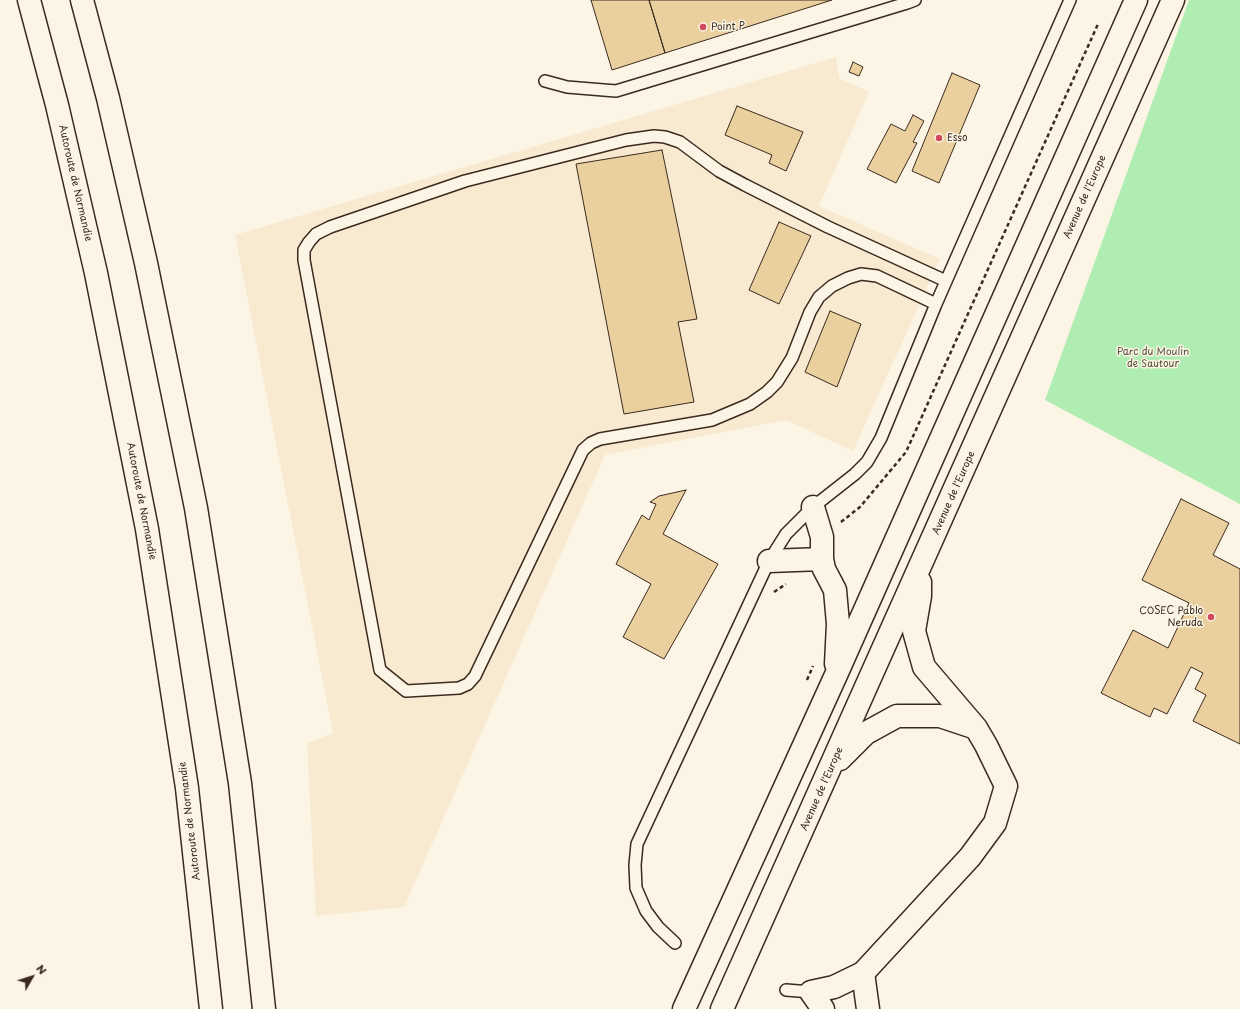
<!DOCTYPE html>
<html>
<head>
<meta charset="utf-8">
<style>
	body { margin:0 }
	#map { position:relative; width:1240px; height:1009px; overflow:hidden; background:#fcf5e5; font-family:"Playpen Sans",sans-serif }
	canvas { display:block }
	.north { position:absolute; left:12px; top:957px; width:40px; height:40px; -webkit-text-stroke:3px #fcf5e5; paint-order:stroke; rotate:51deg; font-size:11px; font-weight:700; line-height:16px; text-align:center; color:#3b2a1e }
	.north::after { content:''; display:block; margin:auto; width:14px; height:18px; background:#3b2a1e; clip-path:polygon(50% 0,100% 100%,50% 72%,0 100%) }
</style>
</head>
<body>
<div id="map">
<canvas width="1240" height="1009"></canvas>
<div class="north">N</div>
</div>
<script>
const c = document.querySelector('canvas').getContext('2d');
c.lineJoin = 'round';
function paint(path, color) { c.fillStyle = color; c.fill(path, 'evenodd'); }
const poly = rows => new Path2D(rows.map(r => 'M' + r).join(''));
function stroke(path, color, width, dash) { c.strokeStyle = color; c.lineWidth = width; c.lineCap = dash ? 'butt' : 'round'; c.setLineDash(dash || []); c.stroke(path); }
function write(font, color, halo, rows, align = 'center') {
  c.font = font + ' "Playpen Sans",sans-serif'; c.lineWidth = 3; c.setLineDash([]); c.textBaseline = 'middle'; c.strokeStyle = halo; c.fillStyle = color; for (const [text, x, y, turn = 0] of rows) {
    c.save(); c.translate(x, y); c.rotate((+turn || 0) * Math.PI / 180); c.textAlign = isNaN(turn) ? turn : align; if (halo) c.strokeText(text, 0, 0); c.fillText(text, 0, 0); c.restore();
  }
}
paint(poly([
	[836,57,839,78,869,92,819,206,940,259,853,451,786,420,605,455,404,907,316,916,307,743,333,733,235,235]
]), '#f7ead0');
paint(poly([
	[1189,0,1240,0,1240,504,1045,400]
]), '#b0edb2');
const building = poly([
	[591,0,649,0,665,53,612,70,591,0],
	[649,0,832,0,665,53,649,0],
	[853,62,863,67,859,76,849,72,853,62],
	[952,73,980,85,939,183,912,171,952,73],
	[737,106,803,132,786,171,769,163,772,155,725,135,737,106],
	[913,115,924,121,913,142,917,143,896,183,867,169,891,124,905,131,913,115],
	[662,150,697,319,678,322,694,402,624,414,576,164,662,150],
	[779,222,811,236,779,304,749,290,779,222],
	[830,311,861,324,837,387,805,372,830,311],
	[686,490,663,534,718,564,664,659,623,637,651,584,616,564,642,515,649,520,656,504,650,502,659,496,686,490],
	[1181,499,1229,523,1213,555,1240,569,1240,744,1193,721,1206,695,1195,689,1203,673,1191,667,1167,714,1154,708,1150,717,1101,693,1133,630,1168,648,1189,603,1142,580,1181,499]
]);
paint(building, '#ead09f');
stroke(building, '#3b2a1e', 1);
const service = poly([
	[545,81,567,87,616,91,907,3,915,0],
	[936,304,877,276,861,274,848,278,832,286,819,297,810,312,792,358,777,382,767,392,750,404,712,420,600,439,591,443,583,450,475,676,468,684,459,688,406,691,380,670,304,260,304,250,309,242,316,234,330,227,465,181,626,140,654,136,665,137,680,142,719,171,745,185,828,227,946,281],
	[675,943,658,927,646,911,636,888,635,865,637,844,769,561,786,534,813,507,855,474,867,462,881,438,936,304,1070,0],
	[786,990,811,992]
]);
const minor = poly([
	[823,1009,811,992,834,987,863,973,868,1009]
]);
const primary = poly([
	[813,507,822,537,822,559],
	[769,561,822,559,824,569,835,590,838,624,836,664],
	[840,759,866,733,897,716,940,716,976,728],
	[863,973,970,857,995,823,1006,786,986,745,976,728,924,667,914,631,920,596,920,582],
	[684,1009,836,675,1136,0],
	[722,1009,1173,0]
]);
const motorway = poly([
	[29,0,57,105,96,273,147,529,187,788,211,1009],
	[82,0,108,98,146,263,196,508,240,783,264,1009]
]);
stroke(service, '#3b2a1e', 14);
stroke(minor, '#3b2a1e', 25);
stroke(primary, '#3b2a1e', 25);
stroke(motorway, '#3b2a1e', 25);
stroke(poly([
	[841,522,860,507,906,452,1098,24],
	[774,592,786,584],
	[807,680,813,666]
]), '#3b2a1e', 2.5, [4, 3]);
stroke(service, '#fcf5e5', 11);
stroke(minor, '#fcf5e5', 22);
stroke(primary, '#fcf5e5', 22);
stroke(motorway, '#fcf5e5', 22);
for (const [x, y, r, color] of [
	[703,27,4,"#d1495b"],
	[939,138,4,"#d1495b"],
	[1211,617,4,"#d1495b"]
]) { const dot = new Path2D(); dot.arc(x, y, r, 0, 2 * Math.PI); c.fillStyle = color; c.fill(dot); stroke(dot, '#fcf5e5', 1.5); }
write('10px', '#3b2a1e', '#fcf5e5', [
	["Point P",711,27],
	["Esso",947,138],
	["COSEC Pablo",1203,611,"right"],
	["Neruda",1203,623,"right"]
], 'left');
write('10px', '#3b2a1e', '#fcf5e5', [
	["Autoroute de Normandie",75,183,77],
	["Avenue de l'Europe",1085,197,-66],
	["Avenue de l'Europe",954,493,-66],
	["Autoroute de Normandie",141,501,79],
	["Avenue de l'Europe",822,789,-66],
	["Autoroute de Normandie",190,821,-97]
]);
write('10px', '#52513c', '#fcf5e5', [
	["Parc du Moulin",1153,352],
	["de Sautour",1153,364]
]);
</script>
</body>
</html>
